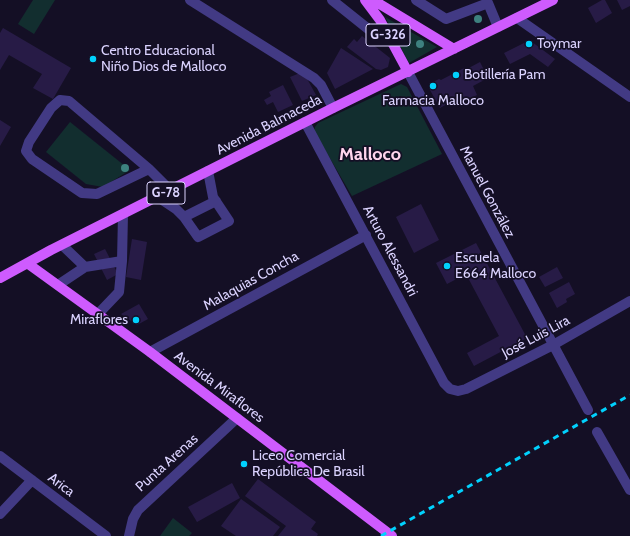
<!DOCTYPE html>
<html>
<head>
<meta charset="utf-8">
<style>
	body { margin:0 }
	canvas { display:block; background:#140f25 }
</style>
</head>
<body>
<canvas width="630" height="536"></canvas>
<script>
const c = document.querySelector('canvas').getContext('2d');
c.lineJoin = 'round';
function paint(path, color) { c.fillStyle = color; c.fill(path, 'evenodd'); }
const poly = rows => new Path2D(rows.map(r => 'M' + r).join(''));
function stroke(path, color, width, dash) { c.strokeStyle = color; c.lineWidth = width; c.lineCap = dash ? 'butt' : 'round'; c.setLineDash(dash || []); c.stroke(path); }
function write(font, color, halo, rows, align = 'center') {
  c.font = font + ' Cabin,sans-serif'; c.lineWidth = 3.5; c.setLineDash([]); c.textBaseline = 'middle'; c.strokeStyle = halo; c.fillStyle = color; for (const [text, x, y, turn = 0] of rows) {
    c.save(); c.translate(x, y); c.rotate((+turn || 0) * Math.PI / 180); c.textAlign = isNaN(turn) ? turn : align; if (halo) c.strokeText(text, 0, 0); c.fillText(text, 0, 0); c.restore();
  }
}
paint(poly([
	[33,0,55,0,34,34,18,24],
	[385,17,437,47,409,63],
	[401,84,407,87,442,154,352,196,314,131,315,127,318,123],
	[70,122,130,170,103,187,86,184,46,152],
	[173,518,192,533,189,536,160,536]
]), '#122e2f');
paint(poly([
	[602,0,605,0,612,13,596,23,588,8],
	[617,0,630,0,630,6,622,10],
	[3,28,71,68,53,99,33,88,42,74,9,55,0,70,0,33],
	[362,36,390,58,388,67,381,70,376,69,347,47,354,39,357,42],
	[526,42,532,42,555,59,548,67,530,54,510,64,504,53],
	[341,48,373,69,335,89,327,73],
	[480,62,488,78,473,86,477,95,455,106,452,101,440,108,430,90,431,83,439,79,441,80,464,68,465,70],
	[300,73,305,75,316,95,302,101,290,77],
	[283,85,293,105,278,112,273,102,267,105,264,100,271,96,269,92],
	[0,120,11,127,0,146],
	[421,204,439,240,414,253,396,217],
	[132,239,147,242,141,280,126,277],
	[476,243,527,338,474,366,467,353,499,336,466,274,447,284,436,263],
	[105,249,118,274,107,280,94,254],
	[557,267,563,278,545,287,539,277],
	[569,282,575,294,566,299,567,302,557,308,549,293],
	[139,304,148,319,137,325,121,314],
	[258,479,316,522,311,529,318,534,317,536,278,536,286,526,245,496],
	[232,483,240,498,197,522,188,507],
	[241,499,280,527,273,536,236,536,221,526]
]), '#271b46');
stroke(poly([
	[190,0,314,78,321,85,333,108],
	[332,0,377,36,391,39],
	[416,0,446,19,488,3,498,27],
	[517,18,630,97],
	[408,72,588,410],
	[305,122,444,383,450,389,458,391,466,389,553,345,630,301],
	[149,169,97,194,82,193,32,159,26,151,29,142,51,108,60,100,69,101,149,169,170,190],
	[158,197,176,209,184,217,198,237,229,221,213,197,208,171],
	[184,217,216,201],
	[62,245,85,267,122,261],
	[58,285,85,267],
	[98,314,119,292,122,261,123,214],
	[150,352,366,235],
	[597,432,630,490],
	[0,456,106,536],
	[0,514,32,480],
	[129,536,133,519,138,510,237,418]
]), '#423a84', 10);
stroke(poly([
	[365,0,380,20,408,72],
	[373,0,454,49],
	[27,263,150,352,392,536],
	[0,278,51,250,333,108,553,0]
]), '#ce5bfe', 10);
stroke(poly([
	[381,536,630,395]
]), '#01d1fd', 3, [6, 5]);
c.fillStyle = '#3d817f';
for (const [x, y] of [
	[478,19],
	[405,33],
	[420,44],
	[125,168]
]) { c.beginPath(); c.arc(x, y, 4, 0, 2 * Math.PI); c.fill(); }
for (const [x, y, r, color] of [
	[529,44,4,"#01d1fd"],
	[93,59,4,"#01d1fd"],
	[456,75,4,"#01d1fd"],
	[433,86,4,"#01d1fd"],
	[447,266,4,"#01d1fd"],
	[136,320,4,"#01d1fd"],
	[244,464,4,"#01d1fd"]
]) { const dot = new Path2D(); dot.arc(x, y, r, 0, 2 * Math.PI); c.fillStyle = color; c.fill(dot); stroke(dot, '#140f25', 1.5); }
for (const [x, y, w] of [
	[388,35,44],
	[166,193,38]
]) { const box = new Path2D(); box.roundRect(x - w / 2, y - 11, w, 22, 3); c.fillStyle = '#140f25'; c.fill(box); stroke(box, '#dbd3ff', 1); }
write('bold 13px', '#dbd3ff', null, [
	["G-326",388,35],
	["G-78",166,193]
]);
write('14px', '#dbd3ff', '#140f25', [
	["Toymar",537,44],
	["Centro Educacional",101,51],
	["Niño Dios de Malloco",101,67],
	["Botillería Pam",464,75],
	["Farmacia Malloco",433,101,"center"],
	["Escuela",455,258],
	["E664 Malloco",455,274],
	["Miraflores",128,320,"right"],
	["Liceo Comercial",252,456],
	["República De Brasil",252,472]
], 'left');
write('14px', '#dbd3ff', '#140f25', [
	["Avenida Balmaceda",269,125,-27],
	["Manuel González",487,192,62],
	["Arturo Alessandri",390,251,62],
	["Malaquias Concha",251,281,-29],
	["José Luis Lira",536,337,-28],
	["Avenida Miraflores",219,387,37],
	["Punta Arenas",167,463,-42],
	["Arica",61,485,37]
]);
write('bold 18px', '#ffd5ed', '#140f25', [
	["Malloco",370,155]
]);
</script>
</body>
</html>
